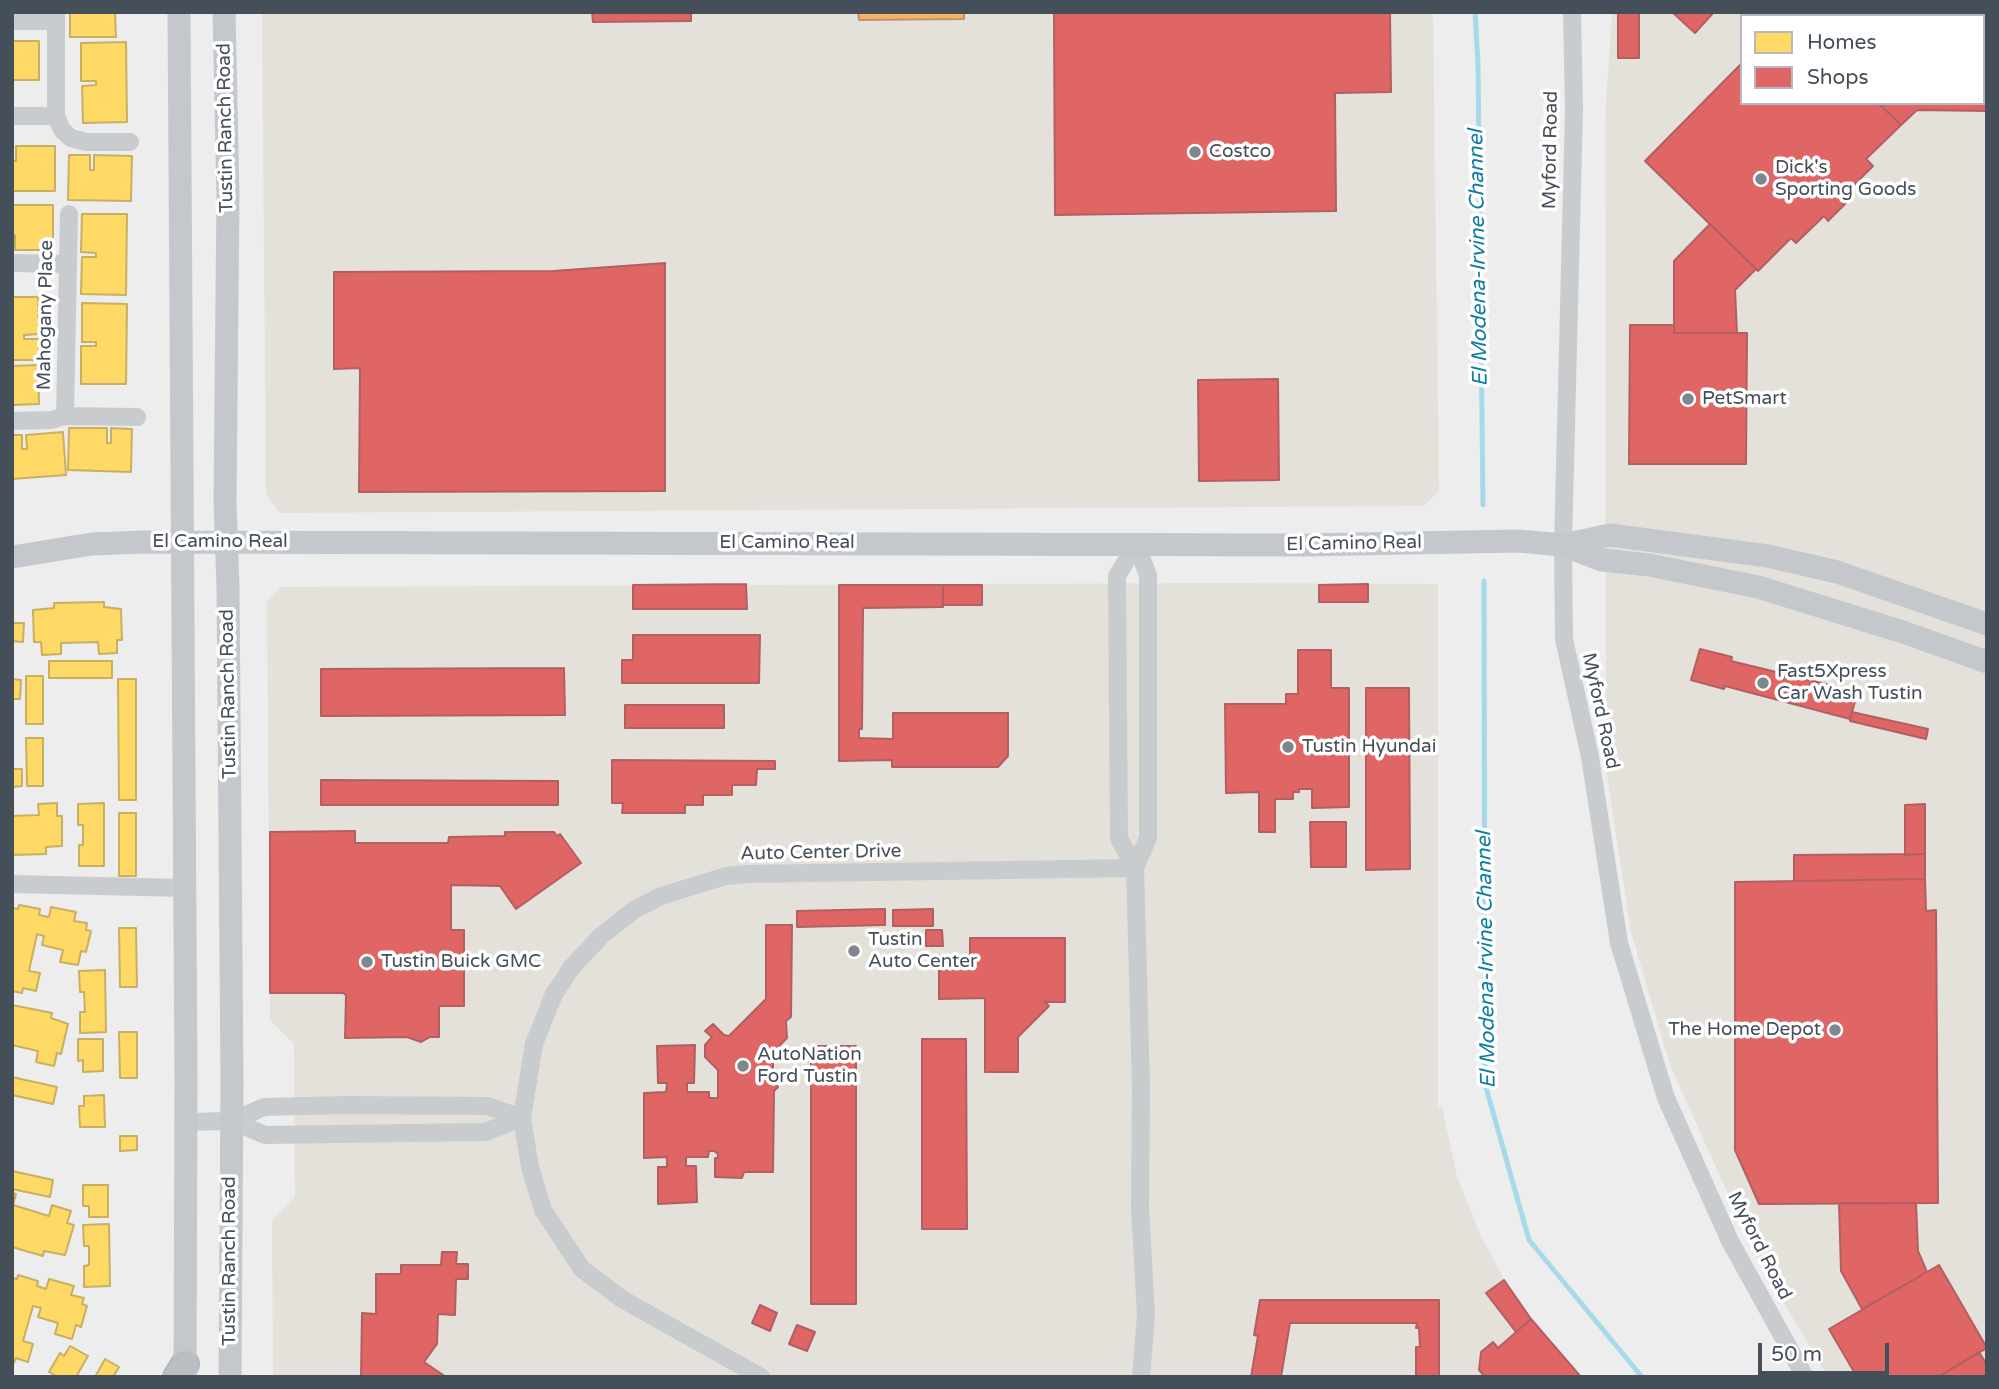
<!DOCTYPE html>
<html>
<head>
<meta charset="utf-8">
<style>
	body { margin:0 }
	#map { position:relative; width:1999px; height:1389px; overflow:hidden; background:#eeeded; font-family:"Varela Round",sans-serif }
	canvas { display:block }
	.frame { position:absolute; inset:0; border:14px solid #454f59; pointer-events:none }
	.legend { position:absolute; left:1740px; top:14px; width:245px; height:91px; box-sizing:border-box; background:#fff; border:2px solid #b5b9bd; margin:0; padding:9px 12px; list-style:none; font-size:21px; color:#454f59 }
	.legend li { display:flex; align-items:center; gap:14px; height:35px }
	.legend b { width:35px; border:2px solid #b5b9bd }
	.scale { position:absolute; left:1758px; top:1343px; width:131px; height:32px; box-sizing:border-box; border:4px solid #454f59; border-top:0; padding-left:9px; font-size:21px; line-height:24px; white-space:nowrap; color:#454f59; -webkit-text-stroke:5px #fff; paint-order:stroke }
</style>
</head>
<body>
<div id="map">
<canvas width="1999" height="1389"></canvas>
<div class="frame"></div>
<ul class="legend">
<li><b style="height:19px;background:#ffd966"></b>Homes</li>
<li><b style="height:19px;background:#e06666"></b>Shops</li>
</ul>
<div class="scale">50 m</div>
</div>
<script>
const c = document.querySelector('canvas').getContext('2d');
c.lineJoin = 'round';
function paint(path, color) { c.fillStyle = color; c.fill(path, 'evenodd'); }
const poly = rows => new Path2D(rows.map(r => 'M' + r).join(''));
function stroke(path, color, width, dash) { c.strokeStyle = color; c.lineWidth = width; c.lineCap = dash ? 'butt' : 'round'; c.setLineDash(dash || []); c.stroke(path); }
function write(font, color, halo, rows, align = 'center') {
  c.font = font + ' "Varela Round",sans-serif'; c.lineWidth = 7; c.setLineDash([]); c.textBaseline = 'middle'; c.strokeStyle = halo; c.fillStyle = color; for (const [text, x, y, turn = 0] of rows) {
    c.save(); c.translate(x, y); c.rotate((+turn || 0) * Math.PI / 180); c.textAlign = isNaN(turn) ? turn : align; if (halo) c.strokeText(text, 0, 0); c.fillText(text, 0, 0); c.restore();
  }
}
paint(poly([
	[262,12,1433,12,1439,491,1424,506,280,513,266,494],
	[1612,12,1987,12,1987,1377,1828,1377,1757,1258,1670,1065,1631,932,1606,769,1605,121],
	[1742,16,1983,16,1983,103,1742,103],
	[1214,583,1438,584,1438,1106,1442,1106,1457,1177,1481,1236,1504,1279,1526,1311,1581,1377,273,1377,272,1220,295,1197,294,1044,270,1020,267,602,281,587]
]), '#e3e1da');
const homes = poly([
	[70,12,115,12,116,37,70,37,70,12],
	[12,41,39,41,39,80,12,80,12,41],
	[126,42,127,122,83,123,82,86,96,85,96,81,81,81,81,43,126,42],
	[16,146,55,146,55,191,12,191,12,161,16,161,16,146],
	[69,155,90,155,90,170,94,170,94,155,132,156,131,201,68,200,69,155],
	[12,205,53,205,53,250,15,250,15,235,12,235,12,205],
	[82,214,127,214,126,295,81,294,82,257,96,257,96,253,81,252,82,214],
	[12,297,38,297,39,334,24,335,24,339,39,339,39,360,12,360,12,297],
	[82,303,127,304,126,384,81,384,81,346,96,346,96,342,82,342,82,303],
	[38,365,39,404,12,405,12,366,38,365],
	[69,428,107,428,107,443,111,443,111,428,132,429,131,472,68,470,69,428],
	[63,432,66,475,12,479,12,435,22,435,22,449,27,449,26,435,63,432],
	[104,602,104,607,121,609,122,640,117,640,117,653,99,654,98,642,61,643,61,654,42,655,41,642,34,642,33,610,54,608,54,603,104,602],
	[12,623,24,623,23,642,12,641,12,623],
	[49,661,112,661,112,678,49,678,49,661],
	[26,676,43,676,43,724,26,724,26,676],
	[12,679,21,680,20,699,12,699,12,679],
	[118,679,136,679,136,800,119,800,118,679],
	[26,738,43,738,43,786,27,786,26,738],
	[12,769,22,769,22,786,12,787,12,769],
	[57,803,57,816,62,816,62,846,46,847,46,854,12,855,12,816,39,815,38,804,57,803],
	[104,803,104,866,79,866,79,845,83,845,83,825,78,825,78,804,104,803],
	[119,813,136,813,136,876,119,876,119,813],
	[19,905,40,909,39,915,49,917,51,907,76,912,74,921,87,923,86,930,91,931,86,952,81,951,78,965,60,962,63,950,42,945,44,936,37,934,29,971,40,973,36,991,23,988,22,993,12,991,12,908,18,909,19,905],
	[119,928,136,928,137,987,120,987,119,928],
	[105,970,106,1032,80,1033,80,1012,85,1012,84,992,80,992,79,971,105,970],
	[12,1005,52,1013,51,1018,68,1024,61,1054,57,1053,54,1066,36,1062,38,1051,12,1045,12,1005],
	[119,1032,137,1032,137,1078,120,1078,119,1032],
	[78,1039,103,1039,103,1071,83,1072,83,1060,78,1061,78,1039],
	[12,1077,57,1087,53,1104,12,1095,12,1077],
	[104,1095,105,1127,80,1127,79,1106,84,1106,84,1096,104,1095],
	[120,1136,137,1136,137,1150,120,1151,120,1136],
	[12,1171,53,1180,50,1197,12,1189,12,1171],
	[83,1185,108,1185,108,1217,89,1217,89,1206,83,1206,83,1185],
	[12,1193,16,1194,13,1205,49,1216,52,1205,71,1211,67,1223,74,1225,65,1255,44,1251,43,1256,12,1247,12,1193],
	[109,1224,110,1286,84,1287,84,1266,89,1265,89,1246,84,1246,83,1225,109,1224],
	[18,1275,38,1281,37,1286,46,1289,49,1279,74,1286,71,1295,84,1298,82,1304,87,1306,81,1327,76,1325,72,1339,55,1334,58,1323,38,1317,41,1308,33,1306,23,1341,33,1344,28,1362,16,1358,14,1363,12,1362,12,1278,17,1279,18,1275],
	[70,1346,88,1356,76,1377,58,1377,49,1372,60,1353,64,1356,70,1346],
	[105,1359,119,1367,113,1377,95,1377,105,1359]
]);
paint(homes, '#ffd966');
stroke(homes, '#c7b062', 2);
const shops = poly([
	[592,12,691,12,691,21,593,22,592,12],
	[1054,12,1390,12,1391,92,1335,93,1336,211,1055,215,1054,12],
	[1618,12,1639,12,1639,58,1618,58,1618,12],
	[1672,12,1714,12,1695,33,1672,12],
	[1983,47,1987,47,1987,111,1917,110,1901,125,1878,103,1983,103,1983,47],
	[1742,63,1742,103,1878,103,1901,125,1866,159,1873,166,1846,193,1851,198,1828,221,1824,216,1796,243,1791,238,1758,271,1645,161,1742,63],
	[1710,224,1756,269,1735,290,1737,333,1674,333,1674,261,1710,224],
	[665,263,665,491,359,492,360,368,334,369,334,272,553,271,665,263],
	[1630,325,1674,325,1674,333,1747,333,1746,464,1629,464,1630,325],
	[1278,379,1279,480,1199,481,1198,380,1278,379],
	[746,584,747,609,633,609,633,585,746,584],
	[1368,584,1368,602,1319,602,1319,585,1368,584],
	[839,585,943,585,943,607,863,608,862,729,859,729,859,738,893,739,893,713,1008,713,1008,756,998,767,892,767,892,760,839,761,839,585],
	[943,585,982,585,982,605,943,605,943,585],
	[633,635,760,635,759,683,622,683,622,660,633,660,633,635],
	[1700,649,1732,657,1731,661,1842,688,1841,690,1857,695,1850,719,1725,686,1724,689,1691,680,1700,649],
	[1298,650,1331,650,1331,688,1349,688,1349,807,1312,808,1312,789,1299,789,1299,792,1293,792,1293,799,1275,799,1275,832,1259,832,1259,792,1226,793,1225,704,1286,704,1286,694,1298,694,1298,650],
	[564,668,565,715,321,716,321,669,564,668],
	[1366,688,1409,688,1410,869,1366,870,1366,688],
	[625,705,724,705,724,728,625,728,625,705],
	[1852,712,1928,729,1926,739,1850,721,1852,712],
	[612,760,775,761,775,769,757,769,756,785,732,785,732,795,703,795,703,805,685,805,685,813,622,813,623,803,612,803,612,760],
	[321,780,558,781,558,805,321,805,321,780],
	[1925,804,1925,854,1905,855,1905,805,1925,804],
	[1310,822,1346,822,1346,867,1311,867,1310,822],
	[355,831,355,843,448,843,449,837,505,836,505,832,554,832,557,836,560,834,581,863,516,909,500,886,451,885,451,930,464,930,464,1006,439,1006,439,1037,430,1037,421,1042,407,1037,345,1038,346,995,343,993,270,993,270,832,355,831],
	[1925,854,1925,879,1794,881,1794,855,1925,854],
	[1925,879,1926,911,1936,910,1938,1203,1759,1204,1735,1150,1735,882,1925,879],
	[885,909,885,925,797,927,797,911,885,909],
	[933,909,933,926,893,926,893,910,933,909],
	[766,925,792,925,791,1017,786,1021,787,1038,779,1046,785,1052,781,1057,774,1050,773,1052,773,1082,778,1087,774,1091,773,1172,744,1172,742,1178,715,1177,715,1158,718,1158,718,1154,714,1151,709,1151,708,1157,686,1157,686,1166,696,1166,697,1202,658,1204,658,1167,667,1167,667,1157,644,1158,644,1093,666,1092,667,1083,658,1083,657,1046,695,1045,694,1083,687,1083,687,1092,709,1092,709,1098,718,1098,718,1070,705,1057,705,1045,712,1037,705,1031,713,1024,724,1035,729,1036,766,999,766,925],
	[926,930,942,930,943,946,926,946,926,930],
	[970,938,1065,938,1065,1002,1045,1002,1049,1006,1018,1037,1018,1072,985,1072,985,998,939,999,939,955,970,955,970,938],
	[922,1039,966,1039,967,1229,922,1229,922,1039],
	[811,1046,856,1046,856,1304,811,1304,811,1046],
	[1839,1203,1916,1203,1918,1251,1927,1272,1862,1309,1841,1271,1839,1203],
	[442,1252,457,1252,456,1264,468,1264,468,1279,456,1279,455,1315,438,1314,437,1344,424,1362,446,1377,361,1377,362,1313,376,1314,376,1274,401,1274,401,1265,441,1265,442,1252],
	[1939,1265,1987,1348,1938,1377,1857,1377,1829,1329,1939,1265],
	[1504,1280,1531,1319,1516,1332,1486,1293,1504,1280],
	[1260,1300,1439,1300,1439,1377,1416,1377,1416,1347,1420,1347,1419,1328,1416,1328,1417,1323,1290,1323,1281,1377,1251,1377,1258,1336,1254,1335,1260,1300],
	[760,1305,777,1313,770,1331,752,1323,760,1305],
	[1531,1319,1581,1377,1485,1377,1479,1370,1481,1352,1493,1342,1498,1348,1531,1319],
	[797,1325,815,1332,807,1351,789,1344,797,1325],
	[1979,1352,1987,1365,1987,1377,1938,1377,1979,1352]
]);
paint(shops, '#e06666');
stroke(shops, '#b25f62', 2);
const health = poly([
	[858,12,964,12,964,19,859,20,858,12]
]);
paint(health, '#f6b26b');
stroke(health, '#c19466', 2);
stroke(poly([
	[1475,12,1478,64,1483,505],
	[1484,581,1485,1084,1529,1240,1642,1377]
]), '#a6daeb', 5);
const highway = poly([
	[177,1377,185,1364]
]);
stroke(highway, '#b2b7bd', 30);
stroke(poly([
	[1572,12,1574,109,1563,545,1564,639,1590,757,1619,943,1666,1098,1730,1241,1805,1377],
	[12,21,56,21],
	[12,116,56,116,62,130,71,138,86,142,130,142],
	[56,116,56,12],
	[12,263,67,264],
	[65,416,69,214],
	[12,421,52,420,65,416,137,417],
	[1136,544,1148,575,1148,838,1135,868,1141,1087,1140,1207,1146,1315,1141,1377],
	[1135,868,1119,838,1117,576,1136,544],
	[12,884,184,888],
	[232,1121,264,1107,347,1105,487,1106,522,1118],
	[186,1122,232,1121,265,1135,409,1133,485,1132,522,1118],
	[761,1377,622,1299,582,1269,543,1210,530,1167,522,1118,534,1044,554,994,572,967,601,936,634,910,661,896,726,876,748,874,1135,868]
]), '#c9ccce', 18);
stroke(poly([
	[179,12,186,1079,185,1377],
	[224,12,228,196,225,502,228,588,232,1082,230,1377],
	[1563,545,1610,535,1768,556,1837,572,1987,624],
	[12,557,92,544,142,542,1305,545,1518,541,1563,545,1602,560,1649,565,1758,587,1903,632,1987,662]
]), '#c4c8cc', 23);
stroke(highway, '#b9bec3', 26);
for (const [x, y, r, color] of [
	[1195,152,7,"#80868d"],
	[1761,179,7,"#80868d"],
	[1688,399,7,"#80868d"],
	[1763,683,7,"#80868d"],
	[1288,747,7,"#80868d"],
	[854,951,7,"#80868d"],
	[367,962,7,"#80868d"],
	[1835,1030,7,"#80868d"],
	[743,1066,7,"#80868d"]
]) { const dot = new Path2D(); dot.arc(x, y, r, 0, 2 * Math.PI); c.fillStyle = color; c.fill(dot); stroke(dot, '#fff', 2.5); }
write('19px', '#454f59', '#fff', [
	["Tustin Ranch Road",226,128,-91],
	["Myford Road",1551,150,-89],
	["Mahogany Place",46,315,-89],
	["El Camino Real",220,542],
	["El Camino Real",787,543],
	["El Camino Real",1354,544,-1],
	["Tustin Ranch Road",229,694,-91],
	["Myford Road",1600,711,78],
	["Auto Center Drive",821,853,-1],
	["Myford Road",1759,1246,63],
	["Tustin Ranch Road",230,1261,-90]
]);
write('19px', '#454f59', '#fff', [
	["Costco",1209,152],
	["Dick's",1775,168],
	["Sporting Goods",1775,190],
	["PetSmart",1702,399],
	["Fast5Xpress",1777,672],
	["Car Wash Tustin",1777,694],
	["Tustin Hyundai",1302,747],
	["Tustin",868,940],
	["Auto Center",868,962],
	["Tustin Buick GMC",381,962],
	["The Home Depot",1821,1030,"right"],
	["AutoNation",757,1055],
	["Ford Tustin",757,1077]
], 'left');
write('italic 21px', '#0e7fa3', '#fff', [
	["El Modena-Irvine Channel",1479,258,-91],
	["El Modena-Irvine Channel",1487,960,-91]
]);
</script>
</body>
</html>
